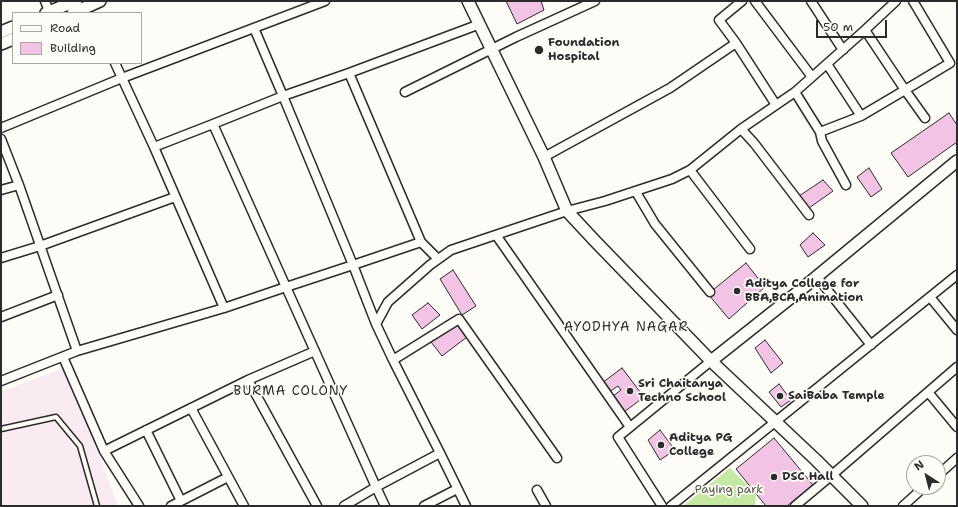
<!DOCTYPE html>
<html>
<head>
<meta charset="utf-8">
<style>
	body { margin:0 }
	#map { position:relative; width:958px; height:507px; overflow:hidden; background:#fdfcf7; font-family:"Shantell Sans",sans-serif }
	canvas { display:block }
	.frame { position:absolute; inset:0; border:2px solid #2b2b2b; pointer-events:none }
	.legend { position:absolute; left:12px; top:12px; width:130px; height:52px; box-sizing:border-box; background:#fdfcf7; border:1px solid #a9a8a5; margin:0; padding:5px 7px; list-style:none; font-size:12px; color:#2b2b2b }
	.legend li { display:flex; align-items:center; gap:8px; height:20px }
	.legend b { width:20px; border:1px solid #a9a8a5 }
	.north { position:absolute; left:906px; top:455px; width:40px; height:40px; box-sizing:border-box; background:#fdfcf7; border:1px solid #a9a8a5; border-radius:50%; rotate:324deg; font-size:11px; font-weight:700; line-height:16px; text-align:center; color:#2b2b2b }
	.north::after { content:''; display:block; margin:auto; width:14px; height:18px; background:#2b2b2b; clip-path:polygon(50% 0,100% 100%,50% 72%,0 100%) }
	.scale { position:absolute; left:816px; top:20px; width:71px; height:18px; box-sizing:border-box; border:2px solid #2b2b2b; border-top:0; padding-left:5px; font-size:12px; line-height:14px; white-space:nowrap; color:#2b2b2b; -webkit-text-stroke:3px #fdfcf7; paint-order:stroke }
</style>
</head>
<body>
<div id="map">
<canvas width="958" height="507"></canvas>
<div class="frame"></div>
<ul class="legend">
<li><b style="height:5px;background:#fdfcf7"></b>Road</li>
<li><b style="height:11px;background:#f3c3e5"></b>Building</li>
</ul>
<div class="north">N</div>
<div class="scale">50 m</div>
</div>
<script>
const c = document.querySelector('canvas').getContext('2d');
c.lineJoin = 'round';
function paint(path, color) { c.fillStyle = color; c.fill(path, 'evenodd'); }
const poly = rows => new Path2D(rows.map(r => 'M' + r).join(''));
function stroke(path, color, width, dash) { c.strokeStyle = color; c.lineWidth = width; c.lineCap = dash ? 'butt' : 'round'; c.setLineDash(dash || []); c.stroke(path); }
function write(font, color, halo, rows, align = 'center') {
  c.font = font + ' "Shantell Sans",sans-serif'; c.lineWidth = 3.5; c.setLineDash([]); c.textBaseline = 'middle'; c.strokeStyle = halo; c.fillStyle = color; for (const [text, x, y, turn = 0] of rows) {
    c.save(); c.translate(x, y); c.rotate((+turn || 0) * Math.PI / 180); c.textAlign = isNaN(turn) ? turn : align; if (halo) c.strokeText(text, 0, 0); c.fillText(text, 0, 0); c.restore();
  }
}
paint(poly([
	[66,367,118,506,1,506,1,392]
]), '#faebf2');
paint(poly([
	[730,468,756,494,755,506,683,506]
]), '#c5e9a3');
const building = poly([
	[506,1,541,1,544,10,517,24,506,1],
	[949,113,957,125,957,142,908,177,891,153,949,113],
	[869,168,882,189,871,197,857,177,869,168],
	[823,180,833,191,809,208,799,196,823,180],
	[813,233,825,245,808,257,800,245,813,233],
	[746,263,765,287,729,319,708,294,746,263],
	[453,270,476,306,462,315,440,279,453,270],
	[428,303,440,315,422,329,412,315,428,303],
	[456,323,467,337,442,356,431,342,456,323],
	[765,340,783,363,771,373,755,348,765,340],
	[622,368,644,397,624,412,613,396,621,390,618,386,609,392,602,383,622,368],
	[779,384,791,400,781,407,769,392,779,384],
	[660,430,675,450,660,460,648,440,660,430],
	[774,438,813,485,787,506,766,506,736,469,774,438]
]);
paint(building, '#f3c3e5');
stroke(building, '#2b2b2b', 1);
const lane = poly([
	[1,429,56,417,80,446,97,506]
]);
const street = poly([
	[45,1,49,11],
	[755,1,812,77,795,92,776,105],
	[811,1,843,50],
	[254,28,283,96,349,73,421,242,353,265,376,324,388,302,430,265,451,250,567,211,605,201,672,179,690,170,741,129,776,105,736,43,670,88,544,157],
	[865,30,905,90,950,63,913,1],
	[736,43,719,20,742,1],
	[115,63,122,78,325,1],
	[349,73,480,24],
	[812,77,865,30,896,1],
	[405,92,516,37,595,1],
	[795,92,820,132,822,141,846,185],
	[861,116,905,90,925,118],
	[213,124,283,96,353,265,286,287,376,487,440,453,393,360,376,324],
	[1,128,122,78,154,147,224,308,77,351,1,381],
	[741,129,754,143,809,215],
	[820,132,861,116,827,64],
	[1,139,19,185,77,351],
	[154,147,213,124,286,287,224,308],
	[690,170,750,249],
	[1,190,19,185],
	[636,192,655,224,710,292],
	[496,235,630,427],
	[421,242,438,259],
	[1,258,40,246,175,197],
	[817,277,871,345],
	[930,297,957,330],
	[1,317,58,295],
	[63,357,104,451,248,380,315,351],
	[393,360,459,319,557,458],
	[248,380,317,506],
	[928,392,957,427],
	[191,408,244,506],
	[146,430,181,501,228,477],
	[104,451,139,506],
	[440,453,466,506],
	[938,475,957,458],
	[537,490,546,506],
	[171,506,181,501],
	[344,506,376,487,385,506],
	[424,506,457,489],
	[662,506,618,437,711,361],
	[671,506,957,275],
	[795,506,832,475,957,367],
	[903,506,924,487]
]);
const secondary = poly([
	[468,1,544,157,567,211,594,240,711,361,816,460,862,506],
	[46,13,76,1],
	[73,13,100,1],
	[1,32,13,27],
	[1,44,13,39],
	[711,361,798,292,957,161]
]);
stroke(lane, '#2b2b2b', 7);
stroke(street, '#2b2b2b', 11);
stroke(secondary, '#2b2b2b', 14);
stroke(lane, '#fdfcf7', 4);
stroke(street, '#fdfcf7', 8);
stroke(secondary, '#fdfcf7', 11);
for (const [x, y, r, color] of [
	[539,50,5,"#2b2b2b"],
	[737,291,4,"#2b2b2b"],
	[630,391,4,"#2b2b2b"],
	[780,396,4,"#2b2b2b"],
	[661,445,4,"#2b2b2b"],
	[774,477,4,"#2b2b2b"]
]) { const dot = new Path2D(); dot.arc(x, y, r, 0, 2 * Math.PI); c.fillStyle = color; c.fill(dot); stroke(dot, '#fdfcf7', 1.5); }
write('bold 12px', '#2b2b2b', '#fdfcf7', [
	["Foundation",548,43],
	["Hospital",548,57],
	["Aditya College for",745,284],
	["BBA,BCA,Animation",745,298],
	["Sri Chaitanya",638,384],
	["Techno School",638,398],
	["SaiBaba Temple",788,396],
	["Aditya PG",669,438],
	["College",669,452],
	["DSC Hall",782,477]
], 'left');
write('12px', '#525a49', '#fdfcf7', [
	["Paying park",729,490]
]);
c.letterSpacing = '1px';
write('13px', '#2b2b2b', '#fdfcf7', [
	["AYODHYA NAGAR",626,328],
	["BURMA COLONY",291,392]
]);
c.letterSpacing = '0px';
</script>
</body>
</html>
